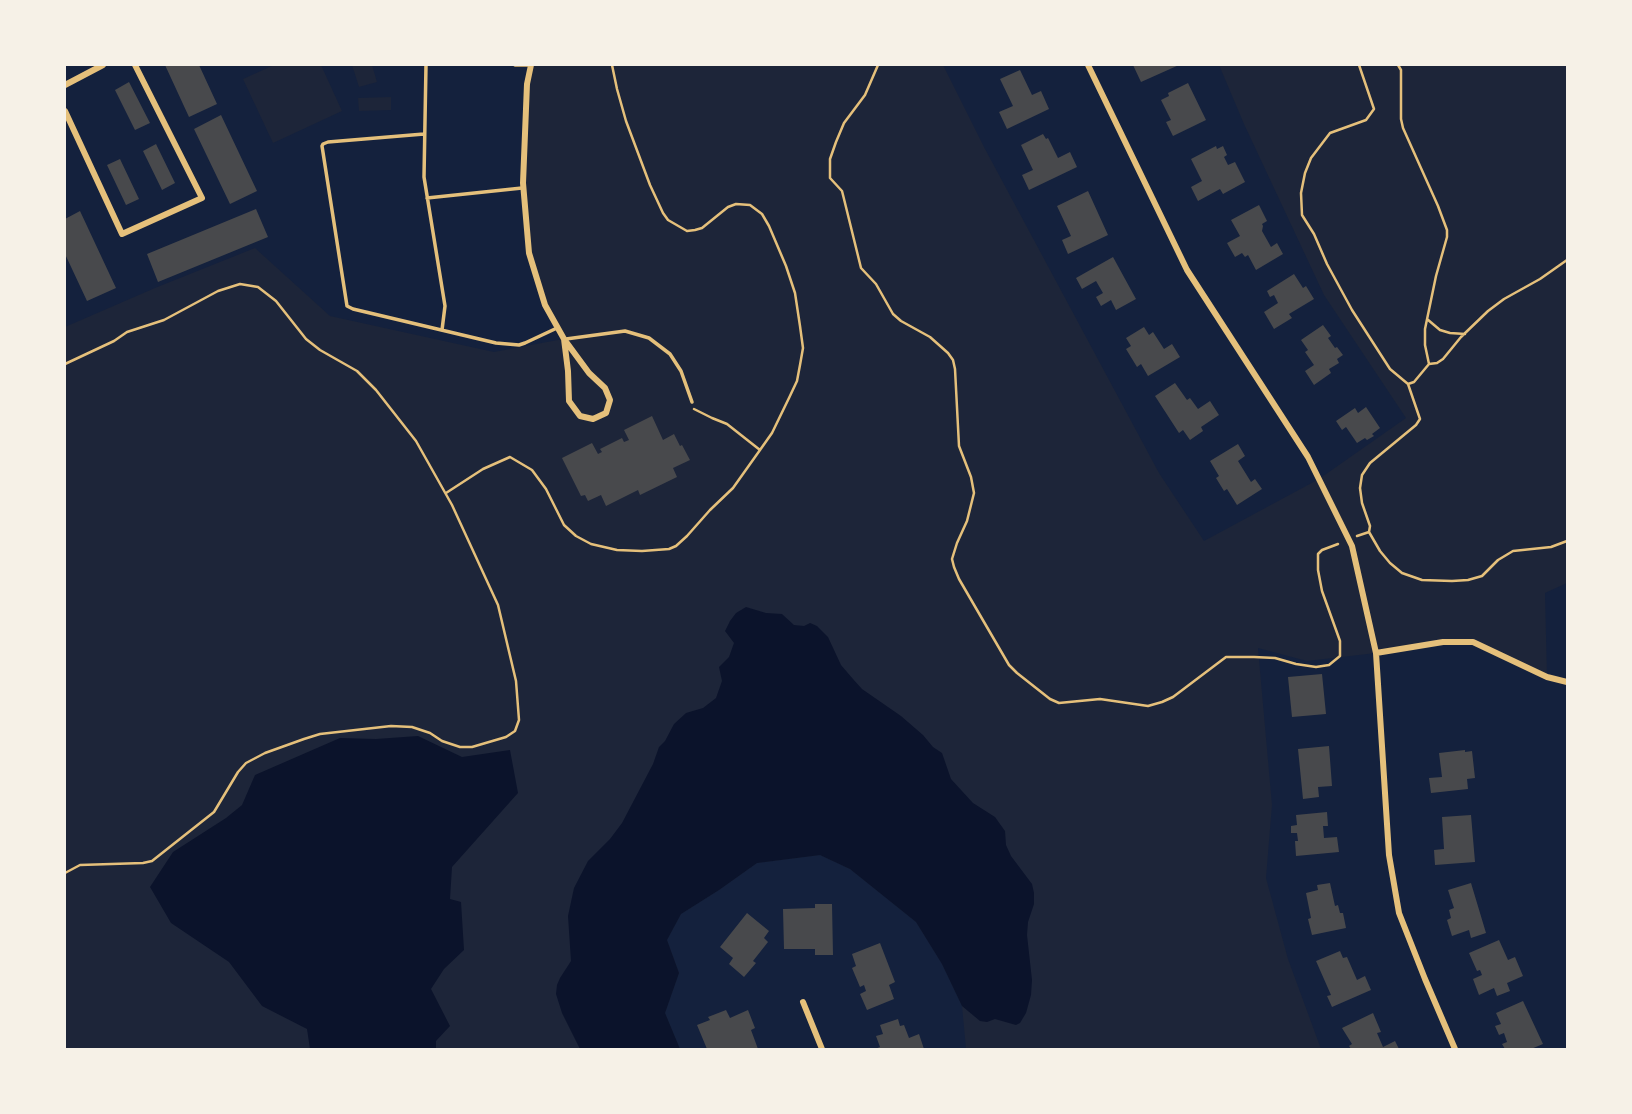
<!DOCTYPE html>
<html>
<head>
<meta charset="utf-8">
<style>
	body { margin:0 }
	#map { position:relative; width:1632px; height:1114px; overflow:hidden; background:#14213d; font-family:Montserrat,sans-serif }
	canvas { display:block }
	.frame { position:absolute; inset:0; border:66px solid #f6f1e7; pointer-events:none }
</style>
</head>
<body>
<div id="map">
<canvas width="1632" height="1114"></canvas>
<div class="frame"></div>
</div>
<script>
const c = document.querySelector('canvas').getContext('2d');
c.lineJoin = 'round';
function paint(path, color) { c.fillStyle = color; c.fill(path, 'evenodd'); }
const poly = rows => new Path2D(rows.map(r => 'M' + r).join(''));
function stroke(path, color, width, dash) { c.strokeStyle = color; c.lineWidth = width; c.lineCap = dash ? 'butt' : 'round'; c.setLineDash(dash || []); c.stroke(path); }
paint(poly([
	[274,65,321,65,342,111,273,143,243,79],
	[352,65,372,65,377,82,359,87],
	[531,65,943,65,984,147,1159,473,1204,541,1319,479,1406,418,1324,295,1244,124,1219,65,1567,65,1567,583,1545,593,1547,677,1473,642,1443,642,1376,653,1307,661,1258,648,1272,805,1266,878,1288,959,1321,1049,966,1049,962,1006,942,964,916,922,850,869,820,855,757,863,719,890,681,914,667,940,679,973,665,1013,680,1049,65,1049,65,327,155,288,255,248,330,316,494,352,563,339,545,305,529,253,523,183],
	[391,97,391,110,359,111,358,98]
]), '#1d2539');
paint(poly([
	[746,607,766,613,782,614,794,625,804,626,810,623,817,626,828,637,841,665,853,679,862,689,901,716,923,735,933,747,942,753,951,779,973,803,995,817,1005,831,1006,845,1011,856,1032,884,1034,893,1034,904,1028,922,1027,935,1032,980,1031,995,1026,1013,1020,1023,1016,1025,995,1019,987,1022,980,1021,962,1006,942,964,916,922,850,869,820,855,757,863,719,890,681,914,667,940,679,973,665,1013,680,1049,580,1049,562,1013,556,994,557,985,560,978,571,961,568,916,574,888,588,861,610,839,622,823,653,764,659,747,665,741,674,724,686,713,703,708,716,698,722,681,719,667,729,657,734,643,725,631,730,621,736,613],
	[418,736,462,757,510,750,518,793,452,867,450,899,461,902,464,950,444,969,431,989,450,1026,436,1041,436,1049,310,1049,307,1029,262,1006,229,962,171,923,150,887,173,852,226,818,242,805,255,775,340,738,376,739]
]), '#0b132b');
paint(poly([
	[165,65,199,65,217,104,189,117],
	[1133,65,1179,65,1141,82],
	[1020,70,1032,95,1041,91,1049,109,1007,129,999,112,1013,106,1000,79],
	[129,82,150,123,135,130,115,90],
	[1188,83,1206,120,1173,136,1166,122,1171,120,1161,100,1169,96,1168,93],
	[221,115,257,191,230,204,194,129],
	[1043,134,1046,139,1048,138,1058,158,1070,152,1077,167,1029,190,1022,175,1033,170,1021,145],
	[156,144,175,183,162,190,143,151],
	[1216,146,1217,149,1223,146,1227,155,1224,157,1228,165,1235,162,1245,182,1223,194,1220,189,1198,201,1191,187,1202,181,1191,159],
	[120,159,139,199,126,205,107,165],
	[1088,191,1108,235,1068,254,1062,240,1071,236,1057,206],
	[1259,205,1267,221,1262,224,1263,226,1262,231,1271,247,1277,243,1283,254,1256,270,1248,255,1245,257,1242,253,1235,257,1227,243,1240,236,1231,220],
	[256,209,268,237,158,282,147,254],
	[80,211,116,288,87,301,65,254,65,219],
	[1113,257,1136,299,1116,310,1111,300,1101,306,1096,297,1103,293,1096,281,1082,289,1076,278],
	[1294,274,1303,288,1306,286,1314,299,1289,314,1292,318,1274,329,1264,312,1278,303,1274,295,1270,297,1267,291],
	[1323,325,1331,336,1328,338,1335,348,1337,347,1343,355,1337,359,1339,363,1329,369,1331,373,1314,385,1305,371,1314,365,1305,352,1308,350,1301,340],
	[1144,327,1149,335,1153,332,1164,349,1172,344,1180,357,1148,376,1141,364,1137,367,1126,349,1131,346,1126,338],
	[1175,383,1187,400,1190,398,1198,409,1210,401,1219,415,1201,427,1203,431,1190,440,1183,430,1179,433,1155,396],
	[1366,407,1380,428,1372,434,1374,436,1367,440,1365,438,1357,443,1346,427,1342,430,1336,421,1355,408,1358,413],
	[652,416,663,440,674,434,680,446,682,445,690,460,673,468,677,477,640,495,638,490,606,506,601,495,588,501,585,495,581,496,562,458,592,443,598,454,602,452,600,449,622,438,624,442,629,440,624,430],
	[1238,444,1245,456,1238,461,1251,482,1255,479,1262,489,1237,505,1227,489,1224,491,1216,478,1219,476,1210,461],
	[1322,674,1326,714,1292,717,1288,677],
	[1329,746,1332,786,1318,787,1319,797,1303,799,1298,749],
	[1465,750,1465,752,1472,751,1475,778,1467,779,1468,789,1431,793,1429,778,1442,777,1439,753],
	[1327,812,1328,826,1323,826,1324,838,1337,837,1339,852,1296,856,1295,841,1298,841,1297,833,1291,833,1291,826,1297,825,1296,815],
	[1471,815,1475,862,1435,865,1434,850,1444,849,1442,817],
	[1330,883,1335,906,1338,905,1340,913,1343,913,1346,928,1312,935,1308,919,1311,918,1306,893,1318,890,1317,885],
	[1471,883,1486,933,1471,938,1469,930,1452,936,1447,920,1451,918,1449,910,1454,908,1448,890],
	[815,904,832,904,833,955,815,955,815,949,784,949,783,909,815,908],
	[747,913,769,931,764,938,768,942,753,961,756,963,744,977,729,964,733,958,720,947],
	[1499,940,1508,960,1515,957,1523,976,1507,983,1510,991,1497,996,1494,988,1479,995,1473,979,1482,975,1480,970,1477,971,1469,953],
	[880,943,895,982,889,985,894,999,867,1010,860,994,866,991,864,985,860,987,852,968,856,966,852,954],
	[1340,951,1343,958,1347,957,1357,980,1365,976,1371,990,1332,1007,1327,996,1331,995,1316,961],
	[1523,1001,1543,1044,1531,1049,1505,1049,1502,1044,1507,1042,1504,1033,1499,1035,1495,1026,1501,1024,1496,1013],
	[726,1010,730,1018,748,1010,755,1028,751,1030,758,1049,707,1049,697,1025,710,1020,708,1017],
	[1373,1013,1381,1032,1377,1033,1383,1047,1395,1041,1399,1049,1351,1049,1349,1046,1352,1044,1342,1028],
	[898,1019,900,1026,904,1025,909,1038,919,1034,924,1049,875,1049,880,1047,876,1036,883,1034,880,1025]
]), '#48494c');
stroke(poly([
	[612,65,617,89,626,121,650,185,663,213,668,220,687,231,695,230,702,228,728,207,736,204,750,205,762,214,769,226,786,266,795,293,800,326,803,348,800,365,797,381,789,398,772,433,760,450],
	[878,65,865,95,844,123,836,142,830,159,830,178,842,191,844,199,861,268,876,284,893,314,901,321,930,337,948,353,953,360,955,369,959,446,971,477,974,493,967,521,957,543,952,559,954,567,959,579,1009,665,1017,673,1050,699,1059,703,1100,699,1148,706,1162,702,1173,697,1226,657,1254,657,1275,658,1296,664,1316,667,1329,665,1340,656,1340,641,1322,591,1318,570,1318,554,1322,550,1338,544],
	[1398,65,1401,70,1401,119,1403,128,1438,206,1447,230,1447,237,1436,276,1425,329,1425,345,1429,364,1414,382,1408,384],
	[1427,319,1440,330,1450,333,1465,334],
	[65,364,114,341,127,332,164,320,218,291,240,284,258,287,276,301,306,339,320,350,357,371,376,390,416,441,452,505,498,605,516,681,519,720,515,731,506,737,472,747,460,747,442,741,430,733,412,727,391,726,320,734,304,739,265,753,246,763,238,772,214,812,152,861,143,863,80,865,65,873],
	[1429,364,1437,363,1443,359,1461,337,1488,311,1504,299,1540,279,1567,260],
	[446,493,483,469,510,457,532,470,546,489,564,525,576,536,591,544,617,550,642,551,669,549,676,546,687,536,710,510,733,488,760,450,727,424,712,418,694,409],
	[1369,532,1380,551,1390,563,1402,573,1422,580,1452,581,1468,580,1482,576,1498,560,1513,551,1551,547,1567,541],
	[1357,536,1369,532,1370,526,1362,503,1360,488,1362,475,1370,463,1416,425,1420,419,1408,384,1390,369,1352,310,1327,264,1314,234,1302,215,1301,193,1305,173,1311,158,1330,133,1366,120,1374,109,1359,65]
]), '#e5c07b', 2.5);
stroke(poly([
	[426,65,424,177,445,306,442,330],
	[515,65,530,65],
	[424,134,328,142,323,144,322,146,347,306,353,309,496,343,519,345,525,343,557,328],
	[427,198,522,188],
	[566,339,625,331,649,338,670,354,681,371,692,402]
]), '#e5c07b', 3.5);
stroke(poly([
	[531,65,527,84,523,183,529,253,545,305,564,339,589,373,605,388,610,400,606,413,593,419,580,416,569,401,568,371,564,339],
	[1088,65,1187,270,1308,457,1352,546,1376,653,1389,855,1399,913,1425,979,1455,1049],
	[65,85,103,65],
	[65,111,122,234,202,198,135,65],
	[1376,653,1443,642,1473,642,1547,677,1567,682],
	[803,1002,822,1049]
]), '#e5c07b', 6);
</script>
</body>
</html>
